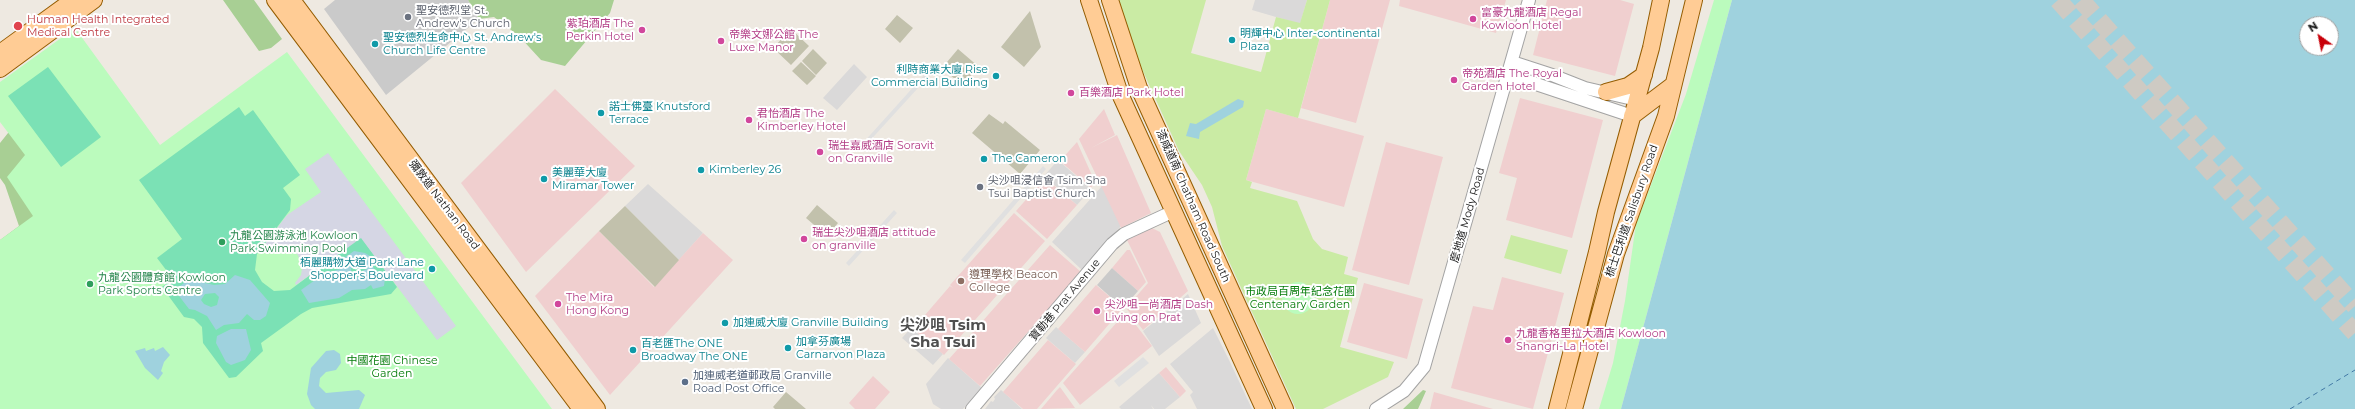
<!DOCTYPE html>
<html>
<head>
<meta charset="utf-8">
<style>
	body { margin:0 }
	#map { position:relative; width:2355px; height:409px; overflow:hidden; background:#eee9e1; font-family:Montserrat,sans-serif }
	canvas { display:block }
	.north { position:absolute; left:2299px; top:16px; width:40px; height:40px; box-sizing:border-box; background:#fff; border:1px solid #a4a4a4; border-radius:50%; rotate:327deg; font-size:11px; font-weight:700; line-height:16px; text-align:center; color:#1c1c1c }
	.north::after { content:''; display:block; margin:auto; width:14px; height:18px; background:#c80009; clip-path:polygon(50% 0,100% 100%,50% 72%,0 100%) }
</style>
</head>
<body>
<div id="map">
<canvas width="2355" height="409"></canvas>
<div class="north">N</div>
</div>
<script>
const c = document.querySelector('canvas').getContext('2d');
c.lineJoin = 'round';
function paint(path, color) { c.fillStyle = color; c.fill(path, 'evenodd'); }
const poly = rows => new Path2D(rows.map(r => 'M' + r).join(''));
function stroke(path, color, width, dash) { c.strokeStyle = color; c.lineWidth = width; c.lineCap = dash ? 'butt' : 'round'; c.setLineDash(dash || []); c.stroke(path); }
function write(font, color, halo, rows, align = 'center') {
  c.font = font + ' Montserrat,"Noto Sans TC",sans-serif'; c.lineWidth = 4; c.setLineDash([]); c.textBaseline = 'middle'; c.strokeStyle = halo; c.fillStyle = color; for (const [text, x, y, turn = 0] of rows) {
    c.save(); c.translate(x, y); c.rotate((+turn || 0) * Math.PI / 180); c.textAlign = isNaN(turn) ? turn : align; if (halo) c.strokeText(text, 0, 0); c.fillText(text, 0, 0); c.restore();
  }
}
paint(poly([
	[1255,0,1307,0,1300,24,1252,10],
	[854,64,867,77,837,110,823,98],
	[1058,160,1091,189,1077,205,1044,176],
	[648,184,703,233,679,260,625,206],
	[1102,186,1122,225,1082,270,1052,242],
	[1188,294,1201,323,1159,356,1143,331],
	[1056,327,1085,352,1075,363,1046,338],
	[911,328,943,354,933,365,902,338],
	[1213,328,1230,362,1252,409,1197,409,1190,395,1193,392,1170,364],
	[948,358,982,388,963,409,941,409,933,404,926,384],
	[1159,373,1180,397,1165,409,1154,409,1151,405,1153,409,1121,409,1119,407],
	[1001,390,1009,397,1022,409,985,409,991,401,993,402,995,399,994,397]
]), '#dad9d9');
paint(poly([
	[1330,0,1390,0,1356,123,1301,108],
	[1400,0,1506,0,1496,33,1399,6],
	[1547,0,1620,0,1634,4,1615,76,1533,55],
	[555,89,635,166,526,272,461,183],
	[1520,98,1603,120,1572,238,1506,220,1517,178,1499,173],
	[1104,109,1115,135,1091,148,1117,135,1151,213,1121,228,1079,139],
	[1266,109,1364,136,1344,207,1246,180],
	[1077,142,1095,182,1091,188,1060,161],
	[1386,142,1443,157,1409,285,1352,270],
	[1045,178,1077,205,1047,239,1016,211],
	[1014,213,1045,241,944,355,913,329,950,286,953,288,950,285],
	[1152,228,1160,232,1188,291,1143,330,1126,308,1148,283,1127,240],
	[599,231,654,287,703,233,733,260,610,395,535,296],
	[1050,245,1081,272,980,386,949,359],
	[1127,250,1130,250,1146,282,1138,291,1112,268],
	[1502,277,1564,293,1533,409,1451,388,1473,306,1493,310],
	[1364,283,1423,299,1407,359,1347,342],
	[1096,285,1123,308,1085,352,1058,329],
	[1126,312,1152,346,1080,405,1063,383],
	[1048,340,1076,364,1037,409,1023,409,1003,392],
	[1166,367,1186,391,1180,397,1159,373],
	[873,376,890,392,875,409,855,409,849,403],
	[1060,387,1075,408,1041,409,1057,390],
	[1434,392,1493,409,1430,409]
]), '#f0cfcf');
paint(poly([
	[335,0,468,0,479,19,386,95,324,9],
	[1112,268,1138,291,1123,308,1097,285]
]), '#cacaca');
paint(poly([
	[1030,11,1041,47,1024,67,1001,47],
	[897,15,913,28,900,43,885,29],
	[791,29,809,46,791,65,773,48],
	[813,49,827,63,816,75,802,61],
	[958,49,979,67,962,85,942,68],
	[801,62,816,76,807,85,792,71],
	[989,114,1003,124,1005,121,1040,150,1020,174,972,133],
	[817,205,838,223,827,236,806,218],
	[625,206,679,260,655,287,599,231],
	[786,392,799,403,806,409,775,409,773,407]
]), '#c2c1ac');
paint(poly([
	[1119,0,1206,0,1191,53,1261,72,1276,17,1300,23,1307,0,1330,0,1298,118,1266,109,1246,180,1252,182,1250,188,1297,201,1313,239,1322,249,1348,257,1344,274,1358,278,1340,347,1394,362,1388,377,1323,409,1296,409,1222,246,1212,207,1202,185,1179,151,1137,58],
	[1511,235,1568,250,1561,274,1504,258]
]), '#caeba4');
paint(poly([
	[223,0,254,0,282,39,271,48,259,51],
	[468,0,614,0,610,13,565,66,541,60,519,36,494,17,479,19],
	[12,128,64,182,0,257,0,240,19,226,5,185,0,178,0,143],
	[1423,390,1426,391,1418,409,1403,409]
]), '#a8cf94');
paint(poly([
	[1714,0,1732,0,1621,409,1599,409,1613,363,1625,301,1636,224,1686,94],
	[75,28,160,145,287,52,552,409,0,409,0,240,33,216,7,177,25,155,0,122,0,82],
	'1282 298a16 16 0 1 1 32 0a16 16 0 1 1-32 0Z'
]), '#bbfbbd');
paint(poly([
	[48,67,101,137,61,167,8,96],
	[239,107,245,116,253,110,300,175,283,188,291,199,290,210,257,254,255,270,262,282,274,291,290,290,361,237,397,287,391,294,312,308,301,314,261,343,263,351,236,377,229,378,203,343,202,327,194,319,184,317,162,287,173,279,157,258,182,239,139,180]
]), '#7be1b5');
paint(poly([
	[926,73,929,76,865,146,862,144],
	[1043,166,1046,169,965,263,961,260],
	[894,210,897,213,849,266,846,263],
	[1143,357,1149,363,1119,387,1114,381]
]), '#e0e0e0');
paint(poly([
	[328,153,456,326,437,340,361,238,296,285,295,283,301,275,302,268,298,255,287,247,280,246,268,251,264,245,287,215,321,192,305,169]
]), '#d5d6e4');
paint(poly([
	[1732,0,2355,0,2355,409,1621,409],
	[2307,24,2331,24,2331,48,2307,48],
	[1238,99,1244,101,1243,107,1200,132,1199,139,1186,136,1190,123,1196,124],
	[354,251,365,253,370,256,374,269,385,278,384,286,373,289,371,285,365,289,352,290,339,298,309,303,301,290,325,273,341,269,344,258],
	[363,262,367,265,367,269,362,271,358,277,351,276,351,268,358,266],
	[193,273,205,283,214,285,225,284,235,275,250,280,270,303,266,316,260,320,254,320,247,314,239,323,224,325,216,330,207,316,195,310,189,309,176,292,177,288,190,279,189,276],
	[215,293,219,297,217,305,211,307,204,304,201,300,205,294],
	[231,329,246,329,251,350,245,360,231,365,226,362,216,343,217,336],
	[163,347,170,355,164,362,161,371,163,373,158,380,145,368,135,351,145,348,146,351,154,348,155,351],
	[334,350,340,354,341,363,336,370,326,372,320,378,319,386,326,393,359,390,365,395,359,409,315,409,311,405,307,394,311,368,326,351]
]), '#9fd2de');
stroke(poly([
	[2290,409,2355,370]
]), '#437aa6', 1, [5, 4]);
stroke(poly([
	[2058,0,2355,333],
	[2081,0,2355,306]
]), '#cecac3', 18, [18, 9]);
const minor = poly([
	[1512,62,1552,75,1585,88,1637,100],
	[1507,78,1530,82,1632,116],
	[972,409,1112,244,1124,234,1174,211],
	[1376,409,1404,391,1424,367,1529,0]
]);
const major = poly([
	[275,0,581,409],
	[292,0,597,409],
	[1089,0,1120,94,1264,409],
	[1110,0,1139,88,1285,409],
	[0,53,73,0],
	[0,69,94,0],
	[1606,92,1628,86,1644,75],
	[1632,116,1673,85],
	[1557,409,1597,252,1606,212,1651,48,1661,0],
	[1574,409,1616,254,1666,116,1694,0]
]);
stroke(minor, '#a3a3a3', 14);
stroke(major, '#945c00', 18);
stroke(minor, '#fff', 12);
stroke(major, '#ffcc95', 16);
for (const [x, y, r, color] of [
	[408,17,4,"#6b7280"],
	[1473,19,4,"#d1479c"],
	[18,26,5,"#e0444e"],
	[642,30,4,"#d1479c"],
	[1232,40,4,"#0f9aa8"],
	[721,41,4,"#d1479c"],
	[375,44,4,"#0f9aa8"],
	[996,76,4,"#0f9aa8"],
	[1454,80,4,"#d1479c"],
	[1071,93,4,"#d1479c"],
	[601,113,4,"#0f9aa8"],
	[749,120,4,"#d1479c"],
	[820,152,4,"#d1479c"],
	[984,159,4,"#0f9aa8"],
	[701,170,4,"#0f9aa8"],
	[544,179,4,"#0f9aa8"],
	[980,187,4,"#6b7280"],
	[804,239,4,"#d1479c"],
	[222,242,4,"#2e9e5b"],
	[432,269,4,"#0f9aa8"],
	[961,281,4,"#8d6e63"],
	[90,284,4,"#2e9e5b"],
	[558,304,4,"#d1479c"],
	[1097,311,4,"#d1479c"],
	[725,323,4,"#0f9aa8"],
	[1508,340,4,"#d1479c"],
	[788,348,4,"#0f9aa8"],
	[633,350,4,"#0f9aa8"],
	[685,382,4,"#5c6f8a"]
]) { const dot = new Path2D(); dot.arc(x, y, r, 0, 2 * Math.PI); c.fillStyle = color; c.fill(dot); stroke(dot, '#fff', 1.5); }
write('11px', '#5b616d', '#fff', [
	["聖安德烈堂 St.",416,11],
	["Andrew's Church",416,24],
	["尖沙咀浸信會 Tsim Sha",988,181],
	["Tsui Baptist Church",988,194]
], 'left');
write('11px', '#b23c85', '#fff', [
	["富豪九龍酒店 Regal",1481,13],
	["Kowloon Hotel",1481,26],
	["紫珀酒店 The",634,24,"right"],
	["Perkin Hotel",634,37,"right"],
	["帝樂文娜公館 The",729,35],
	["Luxe Manor",729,48],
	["帝苑酒店 The Royal",1462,74],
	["Garden Hotel",1462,87],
	["百樂酒店 Park Hotel",1079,93],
	["君怡酒店 The",757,114],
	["Kimberley Hotel",757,127],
	["瑞生嘉威酒店 Soravit",828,146],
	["on Granville",828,159],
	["瑞生尖沙咀酒店 attitude",812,233],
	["on granville",812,246],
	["The Mira",566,298],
	["Hong Kong",566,311],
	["尖沙咀一尚酒店 Dash",1105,305],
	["Living on Prat",1105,318],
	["九龍香格里拉大酒店 Kowloon",1516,334],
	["Shangri-La Hotel",1516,347]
], 'left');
write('11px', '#be3a42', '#fff', [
	["Human Health Integrated",27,20],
	["Medical Centre",27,33]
], 'left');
write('11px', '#0d838f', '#fff', [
	["明輝中心 Inter-continental",1240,34],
	["Plaza",1240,47],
	["聖安德烈生命中心 St. Andrew's",383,38],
	["Church Life Centre",383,51],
	["利時商業大廈 Rise",988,70,"right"],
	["Commercial Building",988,83,"right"],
	["諾士佛臺 Knutsford",609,107],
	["Terrace",609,120],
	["The Cameron",992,159],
	["Kimberley 26",709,170],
	["美麗華大廈",552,173],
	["Miramar Tower",552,186],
	["栢麗購物大道 Park Lane",424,263,"right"],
	["Shopper's Boulevard",424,276,"right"],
	["加連威大廈 Granville Building",733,323],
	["加拿芬廣場",796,342],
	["Carnarvon Plaza",796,355],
	["百老匯The ONE",641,344],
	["Broadway The ONE",641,357]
], 'left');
write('11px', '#1c1c1c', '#fff', [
	["彌敦道 Nathan Road",444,205,53],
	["漆咸道南 Chatham Road South",1193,206,66],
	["梳士巴利道 Salisbury Road",1632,211,-71],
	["麼地道 Mody Road",1468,215,-74],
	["寶勒巷 Prat Avenue",1065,300,-50]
]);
write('11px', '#27864d', '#fff', [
	["九龍公園游泳池 Kowloon",230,236],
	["Park Swimming Pool",230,249],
	["九龍公園體育館 Kowloon",98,278],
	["Park Sports Centre",98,291]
], 'left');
write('11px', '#785e54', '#fff', [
	["遵理學校 Beacon",969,275],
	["College",969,288]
], 'left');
write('11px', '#077d0c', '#fff', [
	["市政局百周年紀念花園",1300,292],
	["Centenary Garden",1300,305],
	["中國花園 Chinese",392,361],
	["Garden",392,374]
]);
write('11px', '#4e5e75', '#fff', [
	["加連威老道郵政局 Granville",693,376],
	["Road Post Office",693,389]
], 'left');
write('bold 15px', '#4f4f4f', '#fff', [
	["尖沙咀 Tsim",943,326],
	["Sha Tsui",943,343]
]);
</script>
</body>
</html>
